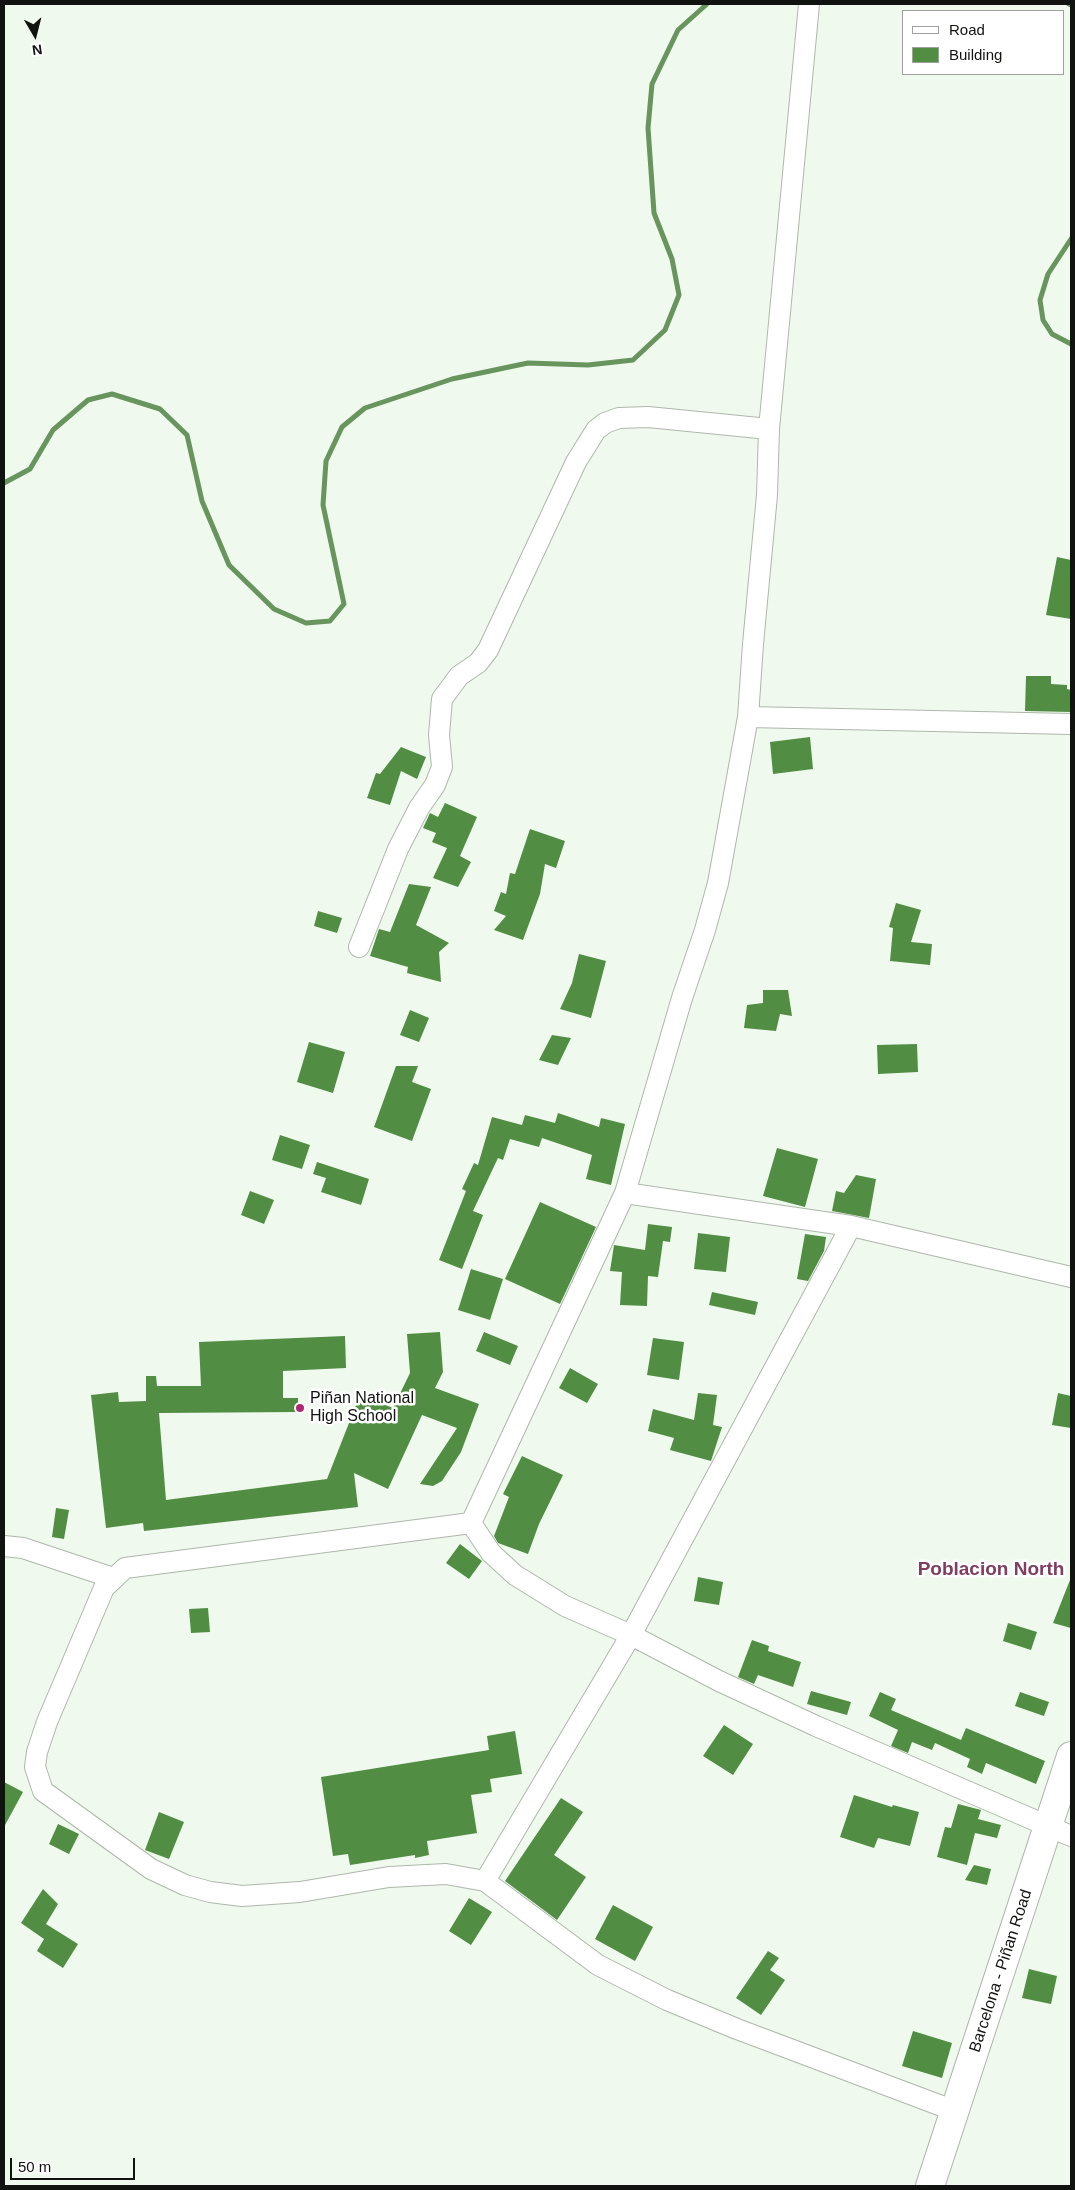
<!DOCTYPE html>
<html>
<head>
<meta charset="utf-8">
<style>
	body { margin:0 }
	#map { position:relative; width:1075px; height:2190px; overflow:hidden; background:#f0f9ee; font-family:Helvetica,sans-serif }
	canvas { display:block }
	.frame { position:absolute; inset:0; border:5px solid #10130f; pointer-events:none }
	.legend { position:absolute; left:902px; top:10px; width:162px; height:65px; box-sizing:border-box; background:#fff; border:1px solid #9fa19f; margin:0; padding:6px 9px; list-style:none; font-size:15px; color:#10130f }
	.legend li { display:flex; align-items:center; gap:10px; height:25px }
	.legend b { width:25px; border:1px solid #9fa19f }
	.north { position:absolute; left:10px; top:10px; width:50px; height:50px; -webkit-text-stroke:4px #fff; paint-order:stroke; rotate:172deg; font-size:14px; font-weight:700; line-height:20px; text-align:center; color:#10130f }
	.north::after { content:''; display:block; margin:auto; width:18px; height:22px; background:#10130f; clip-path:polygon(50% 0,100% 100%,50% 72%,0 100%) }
	.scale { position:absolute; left:10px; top:2158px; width:125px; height:22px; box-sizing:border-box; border:2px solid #10130f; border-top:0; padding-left:6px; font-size:15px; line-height:18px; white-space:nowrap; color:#10130f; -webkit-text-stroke:4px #fff; paint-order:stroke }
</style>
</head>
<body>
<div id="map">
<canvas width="1075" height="2190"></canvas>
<div class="frame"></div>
<ul class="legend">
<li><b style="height:6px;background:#fff"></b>Road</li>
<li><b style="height:14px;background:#518d43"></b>Building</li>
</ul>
<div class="north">N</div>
<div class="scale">50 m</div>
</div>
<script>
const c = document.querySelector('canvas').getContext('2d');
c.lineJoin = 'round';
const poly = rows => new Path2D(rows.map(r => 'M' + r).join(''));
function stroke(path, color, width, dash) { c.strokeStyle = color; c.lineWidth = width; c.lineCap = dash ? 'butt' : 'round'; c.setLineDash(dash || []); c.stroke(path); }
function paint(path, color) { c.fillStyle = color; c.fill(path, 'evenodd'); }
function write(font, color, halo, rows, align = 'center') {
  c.font = font + ' Helvetica,sans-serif'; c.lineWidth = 5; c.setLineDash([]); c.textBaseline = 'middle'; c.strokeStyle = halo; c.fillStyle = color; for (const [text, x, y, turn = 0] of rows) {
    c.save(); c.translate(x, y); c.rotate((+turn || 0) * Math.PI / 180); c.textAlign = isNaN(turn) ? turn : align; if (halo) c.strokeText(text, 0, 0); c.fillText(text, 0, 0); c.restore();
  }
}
stroke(poly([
	[1069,4,1071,5],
	[1071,239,1048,274,1040,300,1043,320,1052,334,1071,344],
	[4,483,30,469,53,430,88,400,112,394,160,409,187,435,202,501,229,565,274,609,306,623,330,621,344,604,323,505,326,461,342,427,365,408,452,379,528,363,588,365,633,360,665,330,679,295,672,259,654,213,648,128,652,84,678,30,707,4]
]), '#68945d', 5);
paint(poly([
	[1057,557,1071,560,1071,619,1046,615],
	[1026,676,1051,676,1051,684,1067,685,1067,689,1071,690,1071,712,1025,711],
	[810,737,813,769,773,774,770,742],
	[401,747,426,757,417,779,401,771,390,805,367,798,376,773,380,774],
	[445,803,477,817,460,856,471,862,458,887,433,878,447,848,432,842,436,833,423,828,430,813,438,817],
	[530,829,565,841,556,868,545,864,540,894,523,940,494,930,506,916,494,911,501,892,506,894,510,873,515,874],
	[409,884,431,887,416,925,449,943,439,952,441,982,407,973,408,967,370,956,379,929,390,932],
	[896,903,921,910,911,942,932,944,930,965,890,961,893,928,889,927],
	[318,911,342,918,337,933,314,926],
	[579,954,606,961,591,1018,560,1009,572,983],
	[763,990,788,990,792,1016,780,1014,776,1031,744,1028,747,1005,763,1003],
	[410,1010,429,1018,419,1042,400,1035],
	[552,1035,571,1038,558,1065,539,1060],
	[309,1042,345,1052,333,1093,297,1082],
	[917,1044,918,1072,878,1074,877,1045],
	[396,1066,418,1066,412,1082,431,1089,412,1141,374,1127],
	[558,1113,599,1127,601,1118,625,1124,611,1185,586,1179,592,1155,542,1138,539,1147,510,1139,503,1160,498,1158,473,1211,483,1215,462,1269,439,1260,466,1191,462,1189,474,1163,478,1165,492,1117,522,1125,525,1115,555,1123],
	[280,1135,310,1145,302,1169,272,1160],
	[777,1148,818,1159,805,1207,763,1196],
	[317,1162,369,1179,361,1205,321,1192,326,1178,313,1174],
	[856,1175,876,1179,869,1218,832,1211,836,1191,844,1193],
	[250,1191,274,1200,264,1224,241,1215],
	[540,1202,596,1227,560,1304,505,1279],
	[648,1224,672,1227,670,1242,663,1241,658,1277,648,1276,647,1306,620,1305,622,1272,610,1271,614,1245,645,1250],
	[698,1233,730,1237,726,1272,694,1269],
	[805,1234,826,1237,824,1251,808,1281,797,1279],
	[471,1269,503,1279,490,1320,458,1310],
	[712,1292,758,1302,755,1315,709,1305],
	[440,1332,443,1372,435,1388,479,1404,461,1452,442,1481,433,1486,420,1484,457,1428,422,1415,388,1489,354,1473,358,1507,144,1531,143,1523,106,1528,91,1395,118,1392,119,1402,146,1401,146,1376,156,1376,157,1386,201,1386,199,1342,345,1336,346,1368,283,1371,283,1398,298,1398,298,1412,159,1413,166,1500,327,1479,360,1395,393,1408,410,1373,407,1334],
	[484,1332,518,1346,510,1365,476,1351],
	[653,1338,684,1342,679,1380,647,1375],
	[570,1368,598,1384,587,1403,559,1388],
	[698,1393,717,1395,713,1425,722,1427,711,1461,670,1450,674,1438,648,1431,653,1409,694,1420],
	[1058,1393,1071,1396,1071,1428,1052,1425],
	[522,1456,563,1475,539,1524,528,1554,498,1543,494,1536,509,1497,503,1494],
	[56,1508,69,1510,64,1539,52,1537],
	[460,1544,482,1561,469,1579,446,1563],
	[698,1577,723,1582,719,1605,694,1601],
	[1070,1580,1071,1580,1071,1628,1053,1623],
	[208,1608,210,1632,191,1633,189,1609],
	[1008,1623,1037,1632,1031,1650,1003,1641],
	[752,1640,769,1646,768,1651,801,1662,793,1687,758,1675,754,1684,738,1677],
	[811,1691,851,1702,847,1715,807,1704],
	[880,1692,896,1699,891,1710,961,1740,966,1728,1045,1761,1036,1784,986,1763,982,1774,967,1767,970,1759,935,1743,932,1750,912,1742,908,1753,891,1746,898,1730,869,1716],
	[1020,1692,1049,1702,1044,1716,1015,1706],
	[724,1725,753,1744,733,1775,703,1756],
	[515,1731,522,1774,490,1779,492,1792,471,1795,477,1833,427,1841,429,1855,415,1858,415,1855,350,1865,348,1854,333,1856,321,1777,489,1750,487,1736],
	[4,1782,23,1792,4,1827],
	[854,1795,892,1807,893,1805,919,1812,910,1846,878,1838,874,1848,840,1837],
	[561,1798,583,1812,554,1855,586,1877,557,1920,505,1881],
	[958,1804,981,1810,978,1819,1001,1825,997,1838,975,1833,967,1865,937,1857,945,1827,951,1828],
	[159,1812,184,1822,169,1859,145,1850],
	[58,1824,79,1834,69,1854,49,1844],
	[974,1865,991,1869,987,1885,965,1880],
	[43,1889,58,1904,46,1924,78,1944,63,1968,37,1951,44,1939,21,1923],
	[469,1898,492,1912,471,1945,449,1931],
	[613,1905,653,1927,635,1961,595,1939],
	[768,1951,779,1958,770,1970,785,1980,761,2015,736,1998],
	[1029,1969,1057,1976,1051,2004,1022,1998],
	[913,2031,952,2043,942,2078,902,2066]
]), '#518d43');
const street = poly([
	[748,717,1071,724],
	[359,947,398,849,419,808,435,785,442,767,439,735,442,699,459,676,478,663,488,650,576,462,596,430,605,423,619,418,648,417,769,429],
	[625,1193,851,1226,1071,1277],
	[471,1523,125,1568,104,1588,47,1722,37,1752,35,1767,43,1791,151,1869,185,1885,210,1892,242,1896,300,1892,389,1877,446,1874,485,1881,598,1965,667,2000,737,2029,955,2111],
	[471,1523,625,1193,682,998,705,930,718,883,748,717,753,644,767,495,769,429,809,4],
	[471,1523,491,1553,515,1575,565,1606,631,1635,719,1681,816,1726,1071,1836],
	[4,1546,23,1548,113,1578],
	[485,1881,631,1635,851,1226]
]);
const secondary = poly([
	[930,2186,1071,1756]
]);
stroke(street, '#aeb7ac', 22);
stroke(secondary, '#aeb7ac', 30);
stroke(street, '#fff', 20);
stroke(secondary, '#fff', 28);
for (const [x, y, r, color] of [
	[300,1408,5,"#ac2a76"]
]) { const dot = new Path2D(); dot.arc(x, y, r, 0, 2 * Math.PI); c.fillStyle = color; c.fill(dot); stroke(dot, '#fff', 2); }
write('16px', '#10130f', '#fff', [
	["Piñan National",310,1399],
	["High School",310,1417]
], 'left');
write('16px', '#10130f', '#fff', [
	["Barcelona - Piñan Road",1001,1971,-72]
]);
write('bold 19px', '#803e60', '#fff', [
	["Poblacion North",991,1570]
]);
</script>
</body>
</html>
